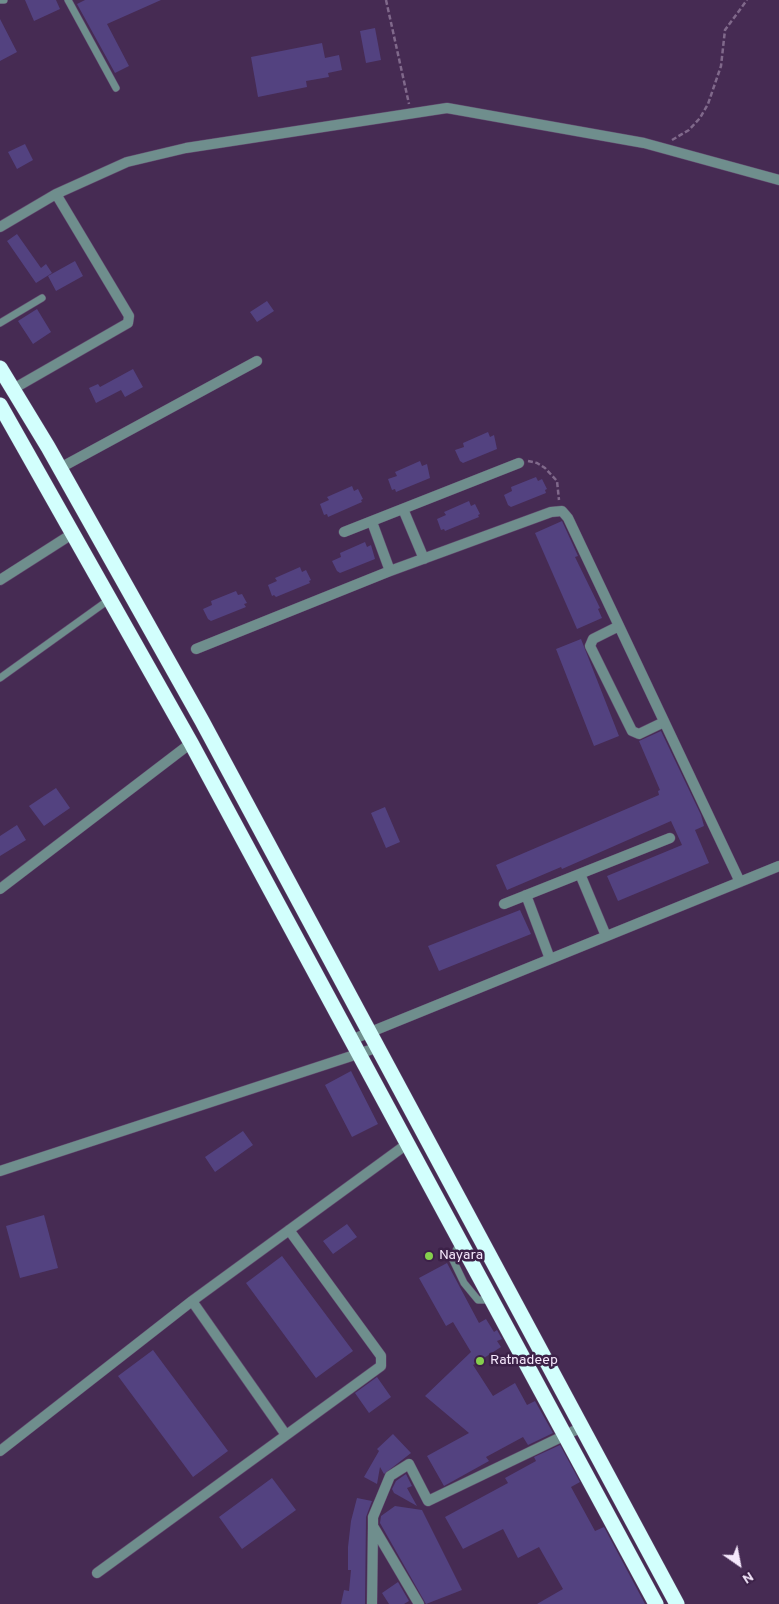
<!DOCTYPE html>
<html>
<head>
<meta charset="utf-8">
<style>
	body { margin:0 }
	#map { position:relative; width:779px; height:1604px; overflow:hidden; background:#462b53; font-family:Overpass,sans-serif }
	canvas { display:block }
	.north { position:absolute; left:714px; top:1539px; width:50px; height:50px; -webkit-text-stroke:4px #3c2148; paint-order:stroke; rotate:147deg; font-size:14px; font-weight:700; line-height:20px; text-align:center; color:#f5e8fc }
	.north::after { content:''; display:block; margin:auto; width:18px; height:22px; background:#f5e8fc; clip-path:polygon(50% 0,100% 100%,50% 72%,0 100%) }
</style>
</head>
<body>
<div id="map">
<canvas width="779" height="1604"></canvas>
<div class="north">N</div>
</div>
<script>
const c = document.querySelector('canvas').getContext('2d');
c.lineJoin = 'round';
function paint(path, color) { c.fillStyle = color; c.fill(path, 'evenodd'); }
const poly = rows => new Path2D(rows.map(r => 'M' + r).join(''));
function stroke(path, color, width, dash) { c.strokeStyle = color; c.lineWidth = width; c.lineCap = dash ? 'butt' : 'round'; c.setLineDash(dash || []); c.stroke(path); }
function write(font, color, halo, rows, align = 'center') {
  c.font = font + ' Overpass,sans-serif'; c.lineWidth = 5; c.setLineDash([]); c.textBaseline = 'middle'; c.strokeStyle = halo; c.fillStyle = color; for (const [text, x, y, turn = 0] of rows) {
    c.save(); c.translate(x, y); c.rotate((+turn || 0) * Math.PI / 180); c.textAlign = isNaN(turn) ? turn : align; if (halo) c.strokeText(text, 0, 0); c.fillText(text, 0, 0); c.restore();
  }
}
paint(poly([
	[25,0,56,0,60,9,34,21],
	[85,0,161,0,107,24,129,66,115,73,77,4],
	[0,19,17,52,0,61],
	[375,28,381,60,366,63,360,31],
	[322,43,325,58,339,55,342,70,328,73,329,77,306,81,307,87,258,97,251,57],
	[25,144,33,160,17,169,8,152],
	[17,234,41,268,46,264,52,273,36,283,7,241],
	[75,261,83,276,56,291,48,276],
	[267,301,274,311,257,322,250,312],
	[37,309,51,332,33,344,18,321],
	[133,369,143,387,125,397,121,390,96,403,89,388,98,384,100,387],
	[488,432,490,437,494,435,497,449,463,463,460,461,455,450,464,447,463,443],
	[420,461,422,466,427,464,430,478,396,492,395,489,392,490,388,479,397,476,395,472],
	[536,477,538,481,542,479,547,489,545,490,546,493,511,507,508,505,504,495,512,491,511,487],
	[352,486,354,491,358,489,363,499,361,500,362,502,328,517,327,514,324,515,320,504,329,500,327,497],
	[469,501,471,506,475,504,480,514,478,515,479,517,445,531,444,529,441,530,437,519,446,515,444,512],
	[562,521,578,556,575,557,600,608,598,609,602,618,577,629,535,533],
	[365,542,367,547,371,545,375,559,340,573,337,571,332,561,341,557,340,553],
	[300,567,302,572,306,570,311,580,309,581,310,583,276,597,274,595,272,596,268,585,277,581,275,578],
	[236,591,238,595,242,594,247,603,244,604,246,607,211,621,208,619,203,609,212,605,211,601],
	[581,639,619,736,594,746,556,649],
	[661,731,701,815,704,826,695,830,709,863,618,901,607,876,682,845,671,821,562,869,561,867,507,890,496,865,659,795,658,791,660,790,639,741],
	[56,788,70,808,44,826,29,806],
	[385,807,400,842,386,848,371,813],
	[17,825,26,840,0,856,0,836],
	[520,910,531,934,439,971,428,946],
	[351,1071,378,1124,352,1137,325,1085],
	[243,1131,253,1145,215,1172,205,1157],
	[44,1215,58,1268,20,1278,6,1226],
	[347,1224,357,1237,333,1254,323,1241],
	[282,1256,353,1351,316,1378,246,1283],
	[447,1263,479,1323,486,1319,494,1332,497,1330,502,1339,497,1341,501,1347,473,1365,493,1396,515,1383,527,1405,535,1401,553,1433,528,1445,523,1437,486,1457,489,1461,444,1486,427,1456,469,1433,425,1396,471,1352,453,1322,446,1326,419,1278],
	[153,1350,228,1451,193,1477,118,1376],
	[377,1377,391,1397,369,1413,355,1393],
	[393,1434,411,1453,384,1474,380,1467,377,1484,364,1477,379,1451,377,1449],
	[560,1445,580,1482,571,1487,595,1531,604,1527,645,1604,537,1604,563,1589,539,1547,518,1558,503,1529,463,1549,445,1517,508,1483,505,1478,536,1461,534,1457],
	[406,1474,412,1486,407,1488,417,1506,394,1493,392,1489,396,1481],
	[272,1478,296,1510,242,1549,219,1517],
	[357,1498,372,1501,366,1517,365,1604,341,1604,344,1590,349,1591,351,1570,348,1570,348,1547,351,1521],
	[395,1506,422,1510,462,1590,426,1604,380,1523,381,1516],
	[398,1582,409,1601,404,1604,389,1604,382,1593]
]), '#534280');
const lane = poly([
	[0,0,4,0],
	[68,0,116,88],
	[0,323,42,298],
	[0,678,110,599],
	[460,1243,452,1258,464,1283,478,1300,492,1300]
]);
const street = poly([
	[0,227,56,194,127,162,186,148,447,108,644,143,779,180],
	[13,389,128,323,129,316,56,194],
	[60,468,257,361],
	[403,509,424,559],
	[372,522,390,571],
	[344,532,519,463],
	[0,580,72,534],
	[619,626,593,639,590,646,632,731,639,734,664,722],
	[196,649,390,571,551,512,562,511,568,518,740,882],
	[580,874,606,936],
	[0,889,191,743],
	[526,895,550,959],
	[504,904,670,838],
	[351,1040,779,866],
	[0,1171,376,1048],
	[192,1301,286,1435],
	[0,1451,192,1301,407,1144],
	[373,1526,373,1517,390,1476,409,1464,428,1501,582,1427],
	[97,1573,381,1366,381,1356,289,1230],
	[372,1604,373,1526,419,1604]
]);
const highway = poly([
	[0,368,48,447,202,721,677,1604],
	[0,405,191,743,656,1604]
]);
stroke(lane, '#62496e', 8);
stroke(street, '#62496e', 11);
stroke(highway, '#62496e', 16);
stroke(poly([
	[386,0,409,104],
	[672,140,689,130,700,118,708,104,721,66,725,30,747,0],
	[528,461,537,463,545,468,557,481,559,500]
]), '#80698b', 2.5, [5, 2.5]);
stroke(lane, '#6f8e8d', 7);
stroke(street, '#6f8e8d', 10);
stroke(highway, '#d2fffd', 15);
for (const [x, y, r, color] of [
	[429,1256,5,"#85cf4d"],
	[480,1361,5,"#85cf4d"]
]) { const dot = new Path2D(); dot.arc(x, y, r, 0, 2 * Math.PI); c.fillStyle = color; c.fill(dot); stroke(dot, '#3c2148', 2); }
write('14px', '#f5e8fc', '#3c2148', [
	["Nayara",439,1256],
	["Ratnadeep",490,1361]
], 'left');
</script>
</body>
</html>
